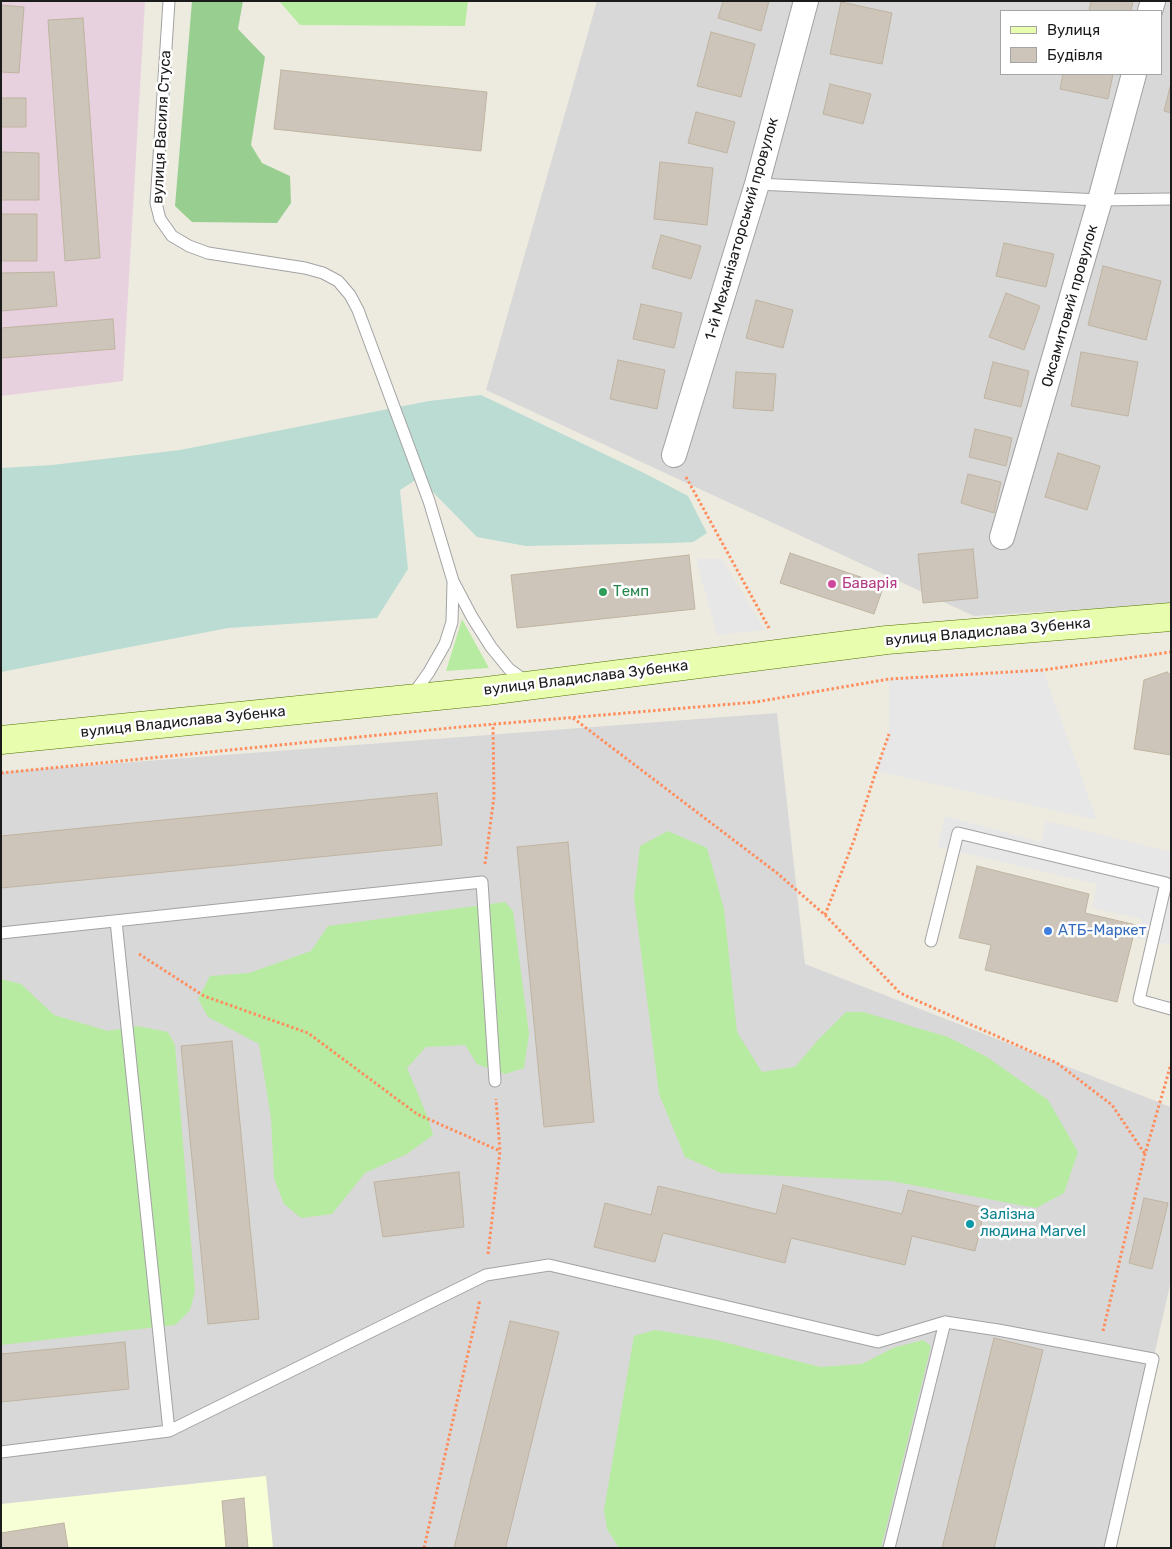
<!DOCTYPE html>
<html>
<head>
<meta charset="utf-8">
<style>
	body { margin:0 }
	#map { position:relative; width:1172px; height:1549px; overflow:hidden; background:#edebdf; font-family:Rubik,sans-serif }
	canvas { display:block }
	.frame { position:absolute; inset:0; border:2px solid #1b1b1b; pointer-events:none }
	.legend { position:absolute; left:1000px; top:10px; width:162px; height:65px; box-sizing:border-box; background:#fff; border:1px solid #a4a4a4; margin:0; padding:6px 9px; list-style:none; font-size:15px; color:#1b1b1b }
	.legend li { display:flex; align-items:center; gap:10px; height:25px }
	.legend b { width:25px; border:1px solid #a4a4a4 }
</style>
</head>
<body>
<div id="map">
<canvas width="1172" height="1549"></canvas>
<div class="frame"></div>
<ul class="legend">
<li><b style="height:6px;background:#e9fdae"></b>Вулиця</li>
<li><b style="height:14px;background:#cdc5b9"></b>Будівля</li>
</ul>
</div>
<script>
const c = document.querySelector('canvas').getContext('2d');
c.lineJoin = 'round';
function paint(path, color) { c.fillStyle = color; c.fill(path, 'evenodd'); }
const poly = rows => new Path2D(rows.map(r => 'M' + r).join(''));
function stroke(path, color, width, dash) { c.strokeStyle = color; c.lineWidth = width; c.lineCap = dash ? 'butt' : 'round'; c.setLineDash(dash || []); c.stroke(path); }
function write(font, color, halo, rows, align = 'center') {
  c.font = font + ' Rubik,sans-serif'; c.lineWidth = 5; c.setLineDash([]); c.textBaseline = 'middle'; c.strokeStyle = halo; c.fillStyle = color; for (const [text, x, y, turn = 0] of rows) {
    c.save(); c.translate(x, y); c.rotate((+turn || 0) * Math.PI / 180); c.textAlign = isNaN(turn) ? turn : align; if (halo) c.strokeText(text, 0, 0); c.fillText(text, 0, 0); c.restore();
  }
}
paint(poly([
	[597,1,1171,1,1171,604,974,616,486,390],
	[1001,11,1161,11,1161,74,1001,74],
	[777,713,805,964,1171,1107,1171,1280,1111,1548,1,1548,1,772]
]), '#d9d8d8');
paint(poly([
	[1,1,145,1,123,381,1,396]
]), '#e7d1de');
paint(poly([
	[266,1476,273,1548,1,1548,1,1504]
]), '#f7ffd6');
paint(poly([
	[279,1,468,1,465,26,300,25],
	[462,619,489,668,446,671],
	[668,831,707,848,724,909,737,1032,762,1072,795,1067,818,1040,846,1012,863,1012,948,1037,987,1057,1048,1100,1078,1152,1064,1193,1036,1208,891,1181,721,1173,685,1157,659,1094,634,897,640,846],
	[505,902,513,911,529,1034,524,1068,505,1074,477,1064,465,1045,426,1047,407,1068,428,1118,433,1135,407,1154,365,1173,332,1214,301,1218,284,1204,274,1178,271,1118,259,1044,208,1017,198,999,210,976,249,973,311,951,328,926],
	[1,979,21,984,54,1015,108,1031,137,1026,168,1032,175,1045,195,1291,190,1310,175,1325,1,1345],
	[655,1330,716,1340,820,1367,862,1364,893,1348,923,1340,931,1346,881,1548,619,1548,607,1529,604,1510,634,1336]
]), '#b7eba1');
paint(poly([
	[192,1,243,1,238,29,265,57,251,145,262,163,290,176,291,203,277,223,192,222,175,206]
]), '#98cf91');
paint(poly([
	[481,395,646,474,688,496,707,533,693,542,673,543,526,546,477,537,419,478,400,490,408,569,377,618,228,628,1,672,1,468,52,465,180,450,429,401]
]), '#bbdcd3');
paint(poly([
	[696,559,722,559,765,630,717,635],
	[1043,670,1097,820,876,771,889,734,889,679],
	[945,816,1041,842,1046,821,1171,852,1171,945,1137,938,1142,919,1092,908,1097,884,938,847]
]), '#e7e7e7');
const building = poly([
	[723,1,769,1,761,31,718,18,723,1],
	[1091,1,1133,1,1131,11,1089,11,1091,1],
	[841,2,892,13,882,64,830,54,841,2],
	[1,5,24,7,19,73,1,72,1,5],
	[83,18,100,258,65,261,48,20,83,18],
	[711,32,755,44,741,97,697,86,711,32],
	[281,70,487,92,481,151,274,129,281,70],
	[1063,74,1113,74,1108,99,1060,89,1063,74],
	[1171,83,1171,113,1164,111,1171,83],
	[830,84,871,94,863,124,823,114,830,84],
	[1,98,26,98,26,127,1,127,1,98],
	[696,112,735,122,727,153,688,143,696,112],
	[1,152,39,153,39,200,1,200,1,152],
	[660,162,713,168,707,225,654,219,660,162],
	[1,214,37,214,37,261,1,261,1,214],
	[661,235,701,246,691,279,652,268,661,235],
	[1004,243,1054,254,1046,287,996,276,1004,243],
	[1103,266,1161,281,1146,340,1088,325,1103,266],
	[54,272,57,306,1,311,1,273,54,272],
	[1006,293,1040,306,1024,350,989,337,1006,293],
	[756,300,793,310,783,348,746,338,756,300],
	[641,304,682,313,674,348,633,339,641,304],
	[113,319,115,349,1,358,1,328,113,319],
	[1081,352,1138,362,1128,416,1071,406,1081,352],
	[618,360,665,370,657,409,610,399,618,360],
	[993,362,1029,371,1021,407,984,398,993,362],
	[736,372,776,374,773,411,733,408,736,372],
	[975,429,1012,438,1006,466,969,457,975,429],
	[1058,453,1100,466,1087,510,1045,497,1058,453],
	[968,474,1001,482,994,513,961,503,968,474],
	[973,549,978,598,923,603,918,554,973,549],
	[790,553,884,585,874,614,780,583,790,553],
	[689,555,695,609,517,628,511,575,689,555],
	[1167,672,1171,675,1171,755,1134,749,1144,680,1167,672],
	[437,793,442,845,1,888,1,836,437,793],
	[568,842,594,1122,544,1127,517,847,568,842],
	[977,866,1089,894,1085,913,1136,925,1117,1002,985,970,991,945,959,938,977,866],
	[232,1041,259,1319,208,1324,181,1046,232,1041],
	[459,1172,464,1227,383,1237,374,1182,459,1172],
	[783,1185,902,1214,908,1190,985,1208,975,1251,912,1236,905,1265,791,1238,785,1263,663,1233,655,1262,594,1247,605,1203,651,1215,658,1186,776,1214,783,1185],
	[1144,1198,1168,1203,1152,1269,1129,1263,1144,1198],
	[510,1321,559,1332,506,1546,506,1548,454,1548,510,1321],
	[994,1338,1043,1350,994,1548,942,1548,994,1338],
	[125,1342,129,1389,1,1402,1,1354,125,1342],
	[244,1498,248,1548,226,1548,222,1501,244,1498],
	[64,1523,68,1548,1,1548,1,1533,64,1523]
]);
paint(building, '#cdc5b9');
stroke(building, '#bfb4a1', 1);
const lane = poly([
	[169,1,156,203,160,219,172,236,189,246,208,253,305,268,323,273,338,281,350,295,358,310,429,501,453,581,472,617,491,647,509,669,527,682],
	[757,184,1100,200,1171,199],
	[412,696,429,672,445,644,452,622,453,583],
	[116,921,169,1431],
	[1,933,482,882,495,1081],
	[931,941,958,833,1166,883,1139,1000,1171,1009],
	[1,1452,169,1431,486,1275,549,1265,878,1342,945,1322,998,1330,1153,1359,1110,1548],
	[889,1548,945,1322]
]);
const street = poly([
	[1150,11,1153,1],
	[674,455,757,184,806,1],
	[1002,537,1100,200,1134,74]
]);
const secondary = poly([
	[1,740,487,691,887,640,1171,617]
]);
stroke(lane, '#a2a2a2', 13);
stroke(street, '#a2a2a2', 26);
stroke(secondary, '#517300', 29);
stroke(poly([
	[686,477,769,628],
	[573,718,777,873,825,915,900,993,1057,1063,1112,1105,1145,1154],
	[1,773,460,727,756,702,889,679,1043,670,1171,652],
	[485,864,494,797,493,724],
	[825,915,854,840,876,771,889,734],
	[139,954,204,996,308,1033,417,1114,500,1151],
	[488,1254,500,1151,496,1099],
	[1103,1331,1145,1154,1171,1064],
	[424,1548,480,1300]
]), '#ff8e5e', 3, [2.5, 2.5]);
stroke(lane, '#fff', 11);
stroke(street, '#fff', 24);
stroke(secondary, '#e9fdae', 28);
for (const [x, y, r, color] of [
	[832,584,5,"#d1479c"],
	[603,592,5,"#2e9e5b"],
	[1048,931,5,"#3f7fe0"],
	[970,1224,5,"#0f9aa8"]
]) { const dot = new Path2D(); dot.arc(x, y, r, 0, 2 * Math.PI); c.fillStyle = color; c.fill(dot); stroke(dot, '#fff', 2); }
write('15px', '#1b1b1b', '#fff', [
	["вулиця Василя Стуса",162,127,-87],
	["1-й Механізаторський провулок",742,229,-74],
	["Оксамитовий провулок",1070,306,-74],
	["вулиця Владислава Зубенка",988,632,-5],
	["вулиця Владислава Зубенка",586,678,-7],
	["вулиця Владислава Зубенка",183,722,-6]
]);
write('15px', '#b23c85', '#fff', [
	["Баварія",842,584]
], 'left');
write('15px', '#27864d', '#fff', [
	["Темп",613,592]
], 'left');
write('15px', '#366cbe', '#fff', [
	["АТБ-Маркет",1058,931]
], 'left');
write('15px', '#0d838f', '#fff', [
	["Залізна",980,1215],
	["людина Marvel",980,1232]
], 'left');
</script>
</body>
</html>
